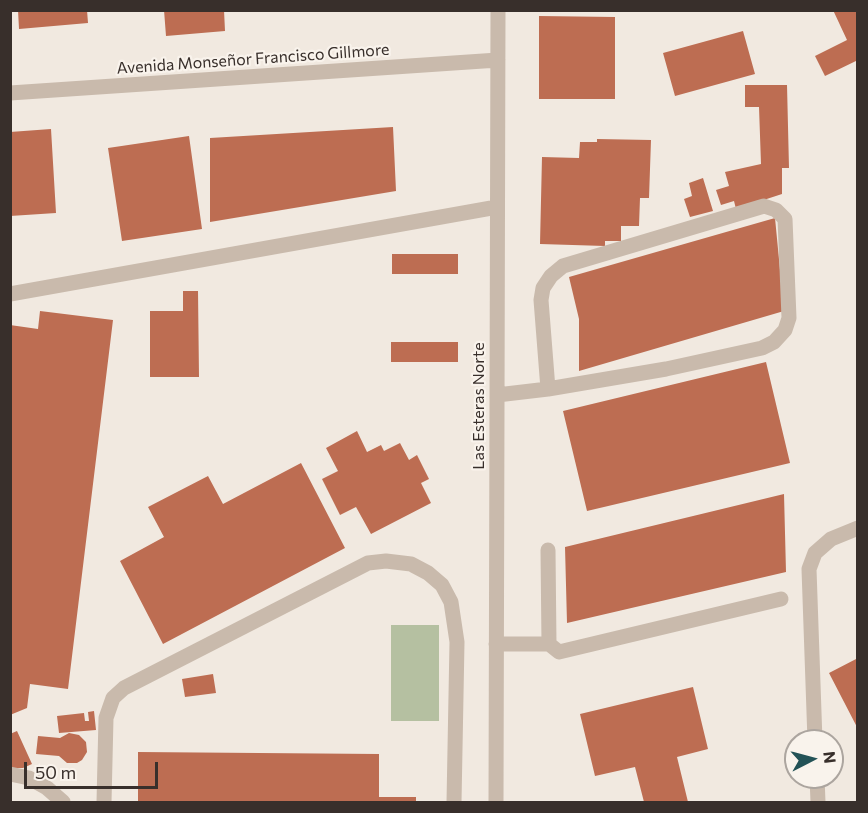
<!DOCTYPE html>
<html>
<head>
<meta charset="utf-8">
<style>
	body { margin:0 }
	#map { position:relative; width:868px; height:813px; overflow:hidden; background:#f1e9e0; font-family:Commissioner,sans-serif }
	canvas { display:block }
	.frame { position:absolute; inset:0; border:12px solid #382f2b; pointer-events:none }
	.north { position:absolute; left:784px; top:729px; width:60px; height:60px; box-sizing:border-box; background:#f9f3ec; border:2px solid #aca59f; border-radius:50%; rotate:84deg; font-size:16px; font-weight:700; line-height:24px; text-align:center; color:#382f2b }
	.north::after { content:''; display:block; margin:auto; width:21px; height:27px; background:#235256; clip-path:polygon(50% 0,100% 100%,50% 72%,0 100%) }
	.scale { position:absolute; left:24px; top:762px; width:134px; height:27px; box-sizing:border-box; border:3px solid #382f2b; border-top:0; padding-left:8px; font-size:18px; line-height:21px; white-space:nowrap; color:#382f2b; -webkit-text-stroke:4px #f9f3ec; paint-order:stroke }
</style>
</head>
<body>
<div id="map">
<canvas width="868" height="813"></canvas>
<div class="frame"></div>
<div class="north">N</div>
<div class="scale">50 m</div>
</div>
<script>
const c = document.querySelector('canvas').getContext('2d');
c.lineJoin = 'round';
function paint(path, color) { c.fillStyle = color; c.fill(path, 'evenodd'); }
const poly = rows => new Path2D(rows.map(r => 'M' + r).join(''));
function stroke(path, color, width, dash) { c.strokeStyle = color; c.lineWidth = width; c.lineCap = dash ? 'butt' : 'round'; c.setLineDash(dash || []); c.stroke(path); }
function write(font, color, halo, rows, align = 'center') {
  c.font = font + ' Commissioner,sans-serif'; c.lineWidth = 4.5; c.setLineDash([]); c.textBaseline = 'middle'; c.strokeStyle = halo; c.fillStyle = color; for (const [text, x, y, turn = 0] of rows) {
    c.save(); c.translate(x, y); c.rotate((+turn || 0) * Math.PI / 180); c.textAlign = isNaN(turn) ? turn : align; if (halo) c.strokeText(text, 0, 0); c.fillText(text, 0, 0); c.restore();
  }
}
paint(poly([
	[391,625,439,625,439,721,391,721]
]), '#b5c0a1');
paint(poly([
	[18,10,87,10,88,23,19,29],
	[164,10,224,10,225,31,166,36],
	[833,10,858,10,858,60,825,76,815,56,847,40],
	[539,16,615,17,615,99,539,99],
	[743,31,755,74,675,96,663,53],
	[745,85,787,85,789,168,782,168,782,194,736,209,734,201,721,205,716,190,729,186,725,172,761,164,759,107,745,107],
	[393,127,396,191,210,222,210,138],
	[51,129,56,213,10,216,10,132],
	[189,136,202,229,122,241,108,148],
	[597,139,651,140,649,198,640,198,639,226,621,226,621,241,605,241,605,246,540,244,542,157,579,158,580,142,597,142],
	[703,178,713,211,690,217,684,199,692,196,689,183],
	[775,218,784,311,579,371,579,319,569,277],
	[392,254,458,254,458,274,392,274],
	[183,291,198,291,199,377,150,377,150,311,183,311],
	[40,311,113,320,68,689,30,684,27,708,10,715,10,325,38,329],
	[391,342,458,342,458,362,391,362],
	[766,362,790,463,587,511,563,411],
	[357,431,367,452,381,445,384,451,400,443,409,460,417,455,429,479,421,483,431,503,371,534,356,507,340,515,322,479,338,471,326,448],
	[301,463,345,548,163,644,120,561,164,537,148,507,208,476,223,504],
	[784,494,786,572,567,623,565,547],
	[858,658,858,729,829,673],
	[213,674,216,693,185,697,182,679],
	[693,687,708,749,677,757,688,802,644,802,635,767,595,776,580,714],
	[94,711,96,730,59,733,57,716,84,713,85,721,89,721,88,712],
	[17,731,32,764,23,768,10,768,10,734],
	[69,733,79,735,86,742,87,752,82,760,77,763,67,763,59,756,36,754,38,736,60,738],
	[138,752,379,754,379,797,416,797,416,802,138,802]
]), '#bd6d52');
stroke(poly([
	[10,93,498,60],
	[10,294,497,207],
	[497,395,548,389,666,369,762,348,774,342,785,330,789,318,785,219,776,210,764,206,563,266,551,276,543,288,541,300,548,389],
	[548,550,549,644],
	[496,644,549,644,559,652,781,599],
	[815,741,809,569,815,553,831,539,858,528],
	[10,774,29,778,47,788,63,802],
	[817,777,818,802],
	[104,802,106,718,113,698,124,688,368,563,386,561,411,564,428,573,442,585,451,602,457,642,454,802],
	[496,802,498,10]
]), '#c9baac', 15);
write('16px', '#382f2b', '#f9f3ec', [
	["Avenida Monseñor Francisco Gillmore",253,59,-4],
	["Las Esteras Norte",479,406,-90]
]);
</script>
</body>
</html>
